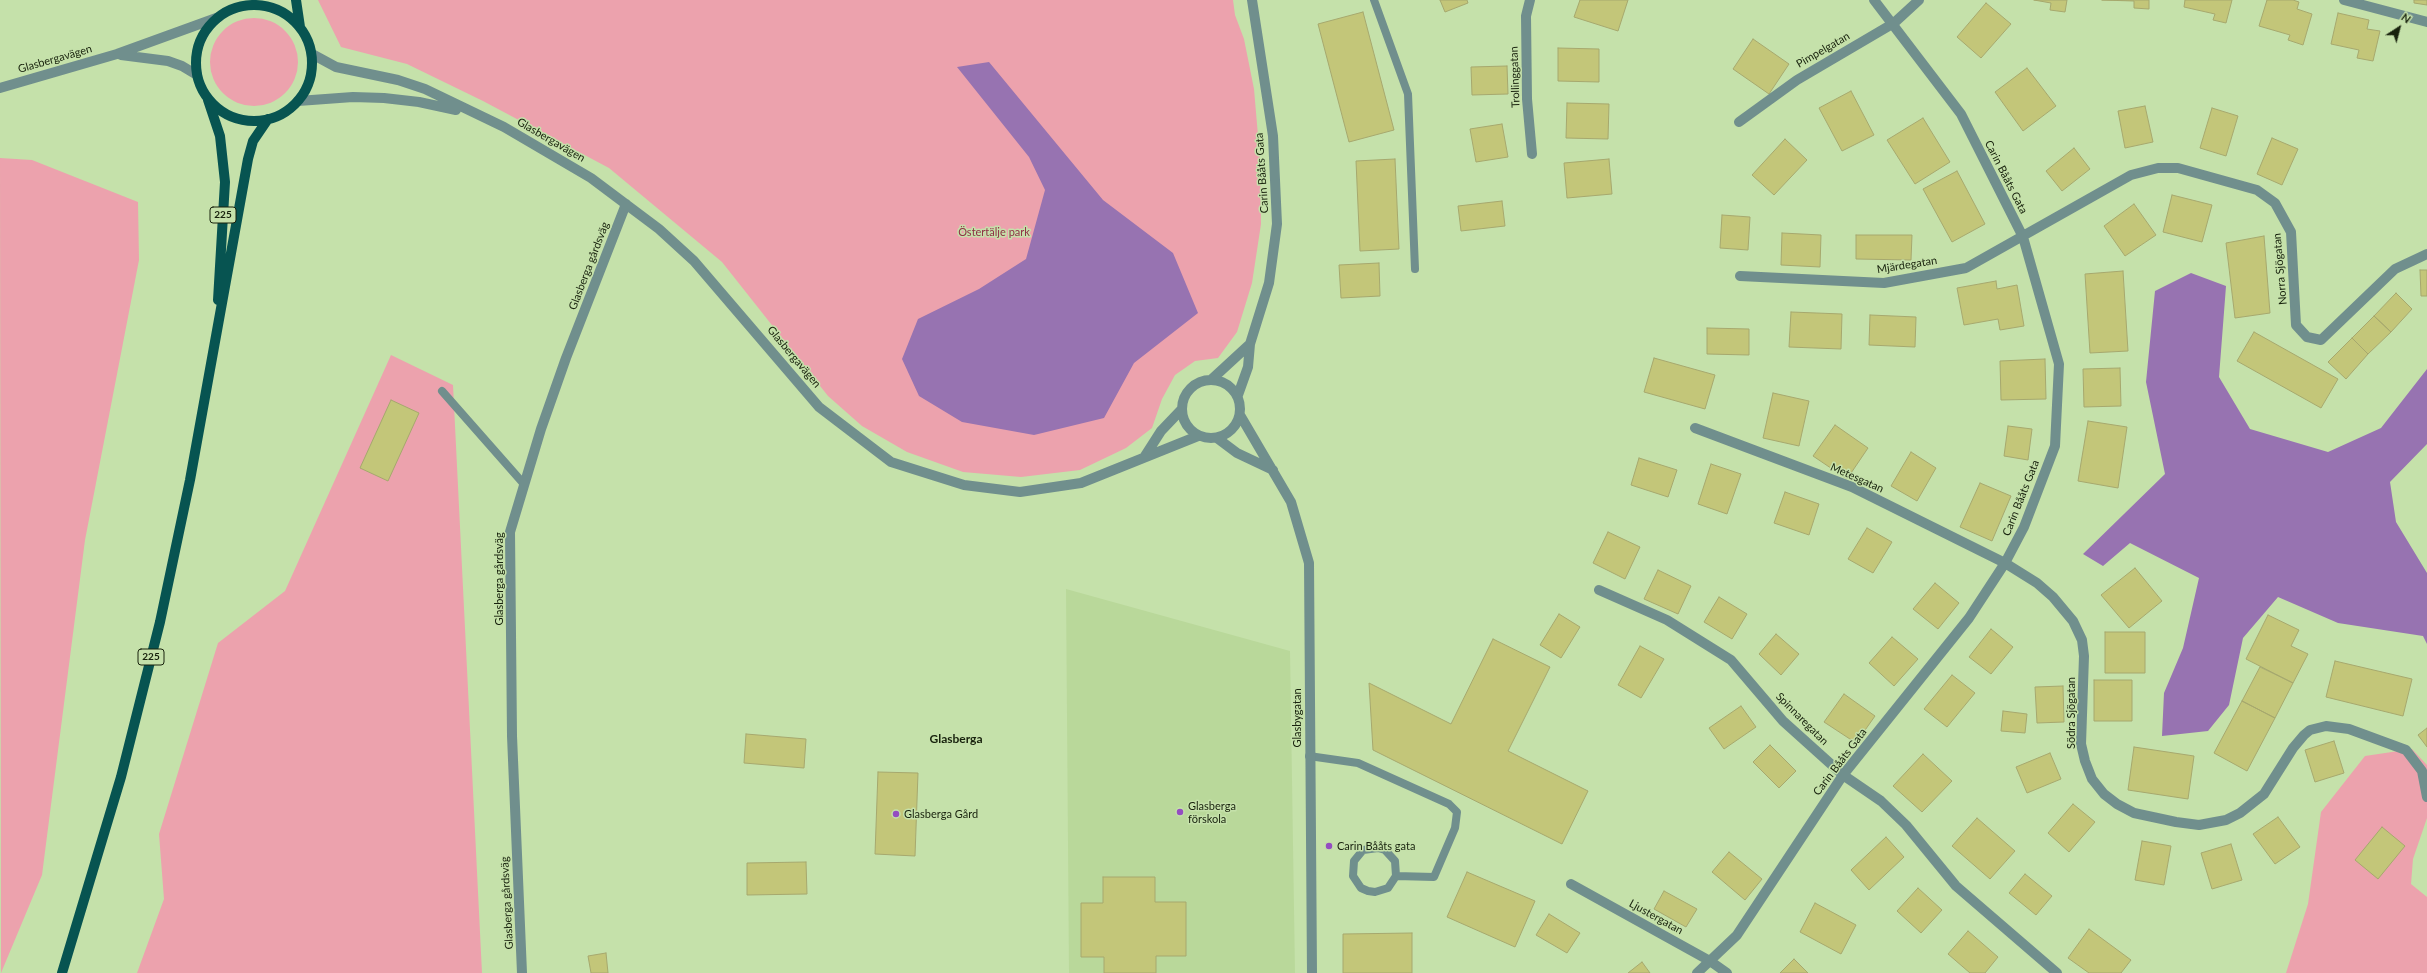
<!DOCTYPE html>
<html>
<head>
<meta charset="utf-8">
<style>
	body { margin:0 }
	#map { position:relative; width:2427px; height:973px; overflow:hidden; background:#c5e1aa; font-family:Lato,sans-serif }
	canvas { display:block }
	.north { position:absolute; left:2379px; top:8px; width:40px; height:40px; -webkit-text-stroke:3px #c5e1aa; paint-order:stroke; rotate:36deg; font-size:11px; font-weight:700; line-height:16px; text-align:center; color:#18220d }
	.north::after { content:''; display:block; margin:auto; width:14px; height:18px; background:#18220d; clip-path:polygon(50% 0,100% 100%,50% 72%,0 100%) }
</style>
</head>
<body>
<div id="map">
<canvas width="2427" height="973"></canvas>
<div class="north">N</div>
</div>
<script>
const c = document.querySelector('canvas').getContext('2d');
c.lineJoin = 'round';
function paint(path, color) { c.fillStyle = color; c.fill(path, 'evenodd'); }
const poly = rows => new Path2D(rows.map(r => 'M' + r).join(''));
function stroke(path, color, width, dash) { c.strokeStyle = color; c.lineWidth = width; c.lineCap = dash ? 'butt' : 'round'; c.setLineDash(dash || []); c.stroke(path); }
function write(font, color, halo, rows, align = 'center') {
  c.font = font + ' Lato,sans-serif'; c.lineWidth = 3; c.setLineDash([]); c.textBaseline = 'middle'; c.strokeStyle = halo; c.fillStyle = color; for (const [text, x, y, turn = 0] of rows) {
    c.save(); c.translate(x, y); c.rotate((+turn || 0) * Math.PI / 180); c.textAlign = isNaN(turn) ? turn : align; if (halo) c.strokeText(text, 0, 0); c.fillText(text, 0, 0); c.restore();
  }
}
paint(poly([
	[1066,589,1290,651,1295,973,1069,973]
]), '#b9d89a');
paint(poly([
	[318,0,1233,0,1235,15,1244,39,1254,89,1260,159,1261,224,1252,283,1237,332,1218,358,1195,361,1175,375,1162,399,1152,428,1126,448,1080,470,1021,477,963,472,907,452,862,426,828,396,722,262,609,168,483,101,407,64,341,47],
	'210 62a44 44 0 1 1 88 0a44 44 0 1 1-88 0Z',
	[0,158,32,160,138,202,139,260,85,540,42,875,1,973],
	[391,355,453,385,482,973,137,973,164,899,159,834,218,643,285,591],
	[2412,749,2427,765,2427,818,2413,859,2411,884,2427,897,2427,973,2286,973,2308,904,2321,812,2365,756]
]), '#eca2ad');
paint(poly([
	[989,62,1103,200,1173,253,1198,313,1134,363,1104,418,1034,435,962,422,919,396,902,359,918,319,979,289,1026,259,1045,190,1029,157,957,67],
	[2191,273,2226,286,2219,377,2250,429,2328,452,2381,428,2427,369,2427,444,2390,482,2396,522,2427,573,2427,644,2423,636,2338,623,2278,597,2243,638,2229,705,2208,731,2162,736,2164,693,2183,648,2199,578,2130,543,2103,566,2083,554,2165,474,2146,382,2155,291]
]), '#9773b1');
const building = poly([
	[1440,0,1467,0,1468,3,1445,12,1440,0],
	[1580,0,1628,0,1618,31,1574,17,1580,0],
	[2034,0,2067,0,2065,12,2050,10,2051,3,2034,0],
	[2102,0,2149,0,2149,9,2134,8,2134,1,2102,0],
	[2185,0,2232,0,2226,23,2213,20,2215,14,2184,7,2185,0],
	[2267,0,2293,0,2299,2,2297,9,2312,14,2303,45,2288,40,2290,35,2259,26,2267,0],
	[2414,0,2427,0,2427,5,2414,3,2414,0],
	[1986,3,2011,24,1981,58,1957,37,1986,3],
	[1363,12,1394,130,1349,142,1318,24,1363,12],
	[2338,13,2369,20,2367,29,2380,31,2373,61,2357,58,2359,50,2331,44,2338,13],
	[1753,39,1789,64,1769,94,1733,69,1753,39],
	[1558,48,1599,49,1599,82,1558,81,1558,48],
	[1507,66,1508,94,1472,95,1471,67,1507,66],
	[2027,68,2056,106,2023,131,1995,92,2027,68],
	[1851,91,1874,135,1842,151,1819,108,1851,91],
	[1567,103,1609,104,1608,139,1566,138,1567,103],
	[2145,106,2153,142,2125,148,2118,111,2145,106],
	[2212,108,2238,116,2226,156,2200,148,2212,108],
	[1923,118,1950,162,1915,184,1887,140,1923,118],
	[1502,124,1508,157,1476,162,1470,129,1502,124],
	[2272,138,2298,149,2282,185,2257,174,2272,138],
	[1785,139,1807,160,1774,195,1752,175,1785,139],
	[2074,148,2090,169,2062,191,2046,171,2074,148],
	[1395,159,1399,249,1360,251,1356,161,1395,159],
	[1609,159,1612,194,1567,198,1564,163,1609,159],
	[1957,171,1985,224,1952,242,1923,189,1957,171],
	[2172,195,2212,205,2202,242,2163,232,2172,195],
	[1502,201,1505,226,1461,231,1458,206,1502,201],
	[2134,204,2156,235,2125,256,2104,226,2134,204],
	[1722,215,1750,217,1748,250,1720,248,1722,215],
	[1782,233,1821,235,1820,267,1781,265,1782,233],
	[1856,235,1912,235,1911,260,1856,259,1856,235],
	[2264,236,2270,313,2235,318,2226,243,2264,236],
	[1379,263,1380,296,1341,298,1339,265,1379,263],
	[2420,270,2427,270,2427,296,2421,296,2420,270],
	[2123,271,2128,351,2090,353,2085,274,2123,271],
	[1996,281,1997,289,2017,285,2024,326,2000,330,1998,319,1964,325,1957,288,1996,281],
	[2396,293,2412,309,2391,332,2374,316,2396,293],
	[1791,312,1842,314,1841,349,1789,347,1791,312],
	[1870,315,1916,317,1915,347,1869,345,1870,315],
	[2374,316,2391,332,2368,354,2352,338,2374,316],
	[1707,328,1749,329,1749,355,1707,354,1707,328],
	[2254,332,2338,379,2321,408,2237,361,2254,332],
	[2352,338,2368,354,2346,379,2328,362,2352,338],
	[1654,358,1715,375,1705,409,1644,392,1654,358],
	[2045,359,2046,399,2001,400,2000,361,2045,359],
	[2120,368,2121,406,2084,407,2083,369,2120,368],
	[1773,393,1809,401,1799,446,1763,438,1773,393],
	[391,400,419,413,388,481,360,468,391,400],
	[2088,421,2127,427,2118,488,2078,481,2088,421],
	[1835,425,1868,448,1847,479,1813,456,1835,425],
	[2008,426,2032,429,2028,460,2004,456,2008,426],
	[1911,452,1936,468,1917,501,1891,486,1911,452],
	[1639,458,1677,470,1668,497,1631,485,1639,458],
	[1711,464,1741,474,1727,514,1698,504,1711,464],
	[1980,483,2011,496,1992,541,1960,527,1980,483],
	[1785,492,1819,504,1809,535,1774,523,1785,492],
	[1867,528,1892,542,1873,573,1848,559,1867,528],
	[1608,532,1640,547,1625,579,1593,563,1608,532],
	[2135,568,2162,601,2129,628,2101,595,2135,568],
	[1658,570,1691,586,1678,614,1644,599,1658,570],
	[1935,583,1959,603,1938,629,1913,609,1935,583],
	[1719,597,1747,614,1732,639,1704,622,1719,597],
	[1559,614,1580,627,1561,658,1540,645,1559,614],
	[2268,615,2299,630,2291,646,2308,654,2293,683,2246,659,2268,615],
	[1991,629,2013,647,1991,674,1969,657,1991,629],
	[2105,632,2145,632,2145,673,2105,673,2105,632],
	[1776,634,1799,654,1781,675,1759,654,1776,634],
	[1892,637,1918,659,1894,686,1869,663,1892,637],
	[1493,639,1550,667,1508,751,1588,791,1562,844,1373,750,1369,683,1451,724,1493,639],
	[1640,646,1664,659,1641,698,1618,685,1640,646],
	[2335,661,2412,679,2403,716,2326,697,2335,661],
	[2260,667,2293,683,2275,718,2242,701,2260,667],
	[1952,675,1975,693,1947,727,1924,709,1952,675],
	[2094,680,2132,680,2132,721,2094,721,2094,680],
	[2063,686,2064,722,2037,723,2035,687,2063,686],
	[1844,694,1875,716,1856,743,1824,722,1844,694],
	[2242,701,2275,718,2247,771,2214,753,2242,701],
	[1741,706,1756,727,1724,749,1709,728,1741,706],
	[2003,711,2027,714,2025,733,2001,731,2003,711],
	[2427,728,2427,747,2418,735,2427,728],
	[746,734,806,739,804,768,744,763,746,734],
	[2334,741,2344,773,2315,782,2305,750,2334,741],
	[1770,745,1796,771,1779,788,1753,762,1770,745],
	[2134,747,2194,756,2188,799,2128,790,2134,747],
	[2050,753,2061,779,2027,793,2016,767,2050,753],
	[1923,754,1952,781,1922,812,1893,786,1923,754],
	[878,772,918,773,915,856,875,854,878,772],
	[2073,804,2095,822,2069,852,2048,833,2073,804],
	[2278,817,2300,847,2275,864,2253,834,2278,817],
	[1977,818,2015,851,1990,879,1952,846,1977,818],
	[2382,827,2405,846,2378,879,2355,860,2382,827],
	[1886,837,1904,857,1869,890,1851,870,1886,837],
	[2142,841,2171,846,2164,885,2135,880,2142,841],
	[2231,844,2242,880,2212,889,2201,853,2231,844],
	[1729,852,1762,879,1745,900,1712,872,1729,852],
	[806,862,807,894,747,895,747,863,806,862],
	[1467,872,1535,901,1515,947,1447,917,1467,872],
	[2025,874,2052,896,2036,915,2009,893,2025,874],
	[1103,877,1155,877,1155,902,1186,902,1186,956,1156,956,1156,973,1104,973,1104,957,1081,957,1081,903,1103,903,1103,877],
	[1918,888,1942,910,1921,933,1897,911,1918,888],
	[1664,891,1697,909,1686,927,1654,909,1664,891],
	[1815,903,1856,925,1841,954,1800,932,1815,903],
	[1549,914,1580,933,1567,953,1536,935,1549,914],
	[2089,929,2131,960,2121,973,2089,973,2068,958,2089,929],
	[1968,931,1998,957,1985,973,1970,973,1948,954,1968,931],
	[1412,933,1412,973,1343,973,1343,934,1412,933],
	[606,953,608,973,591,973,588,956,606,953],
	[1794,959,1808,973,1780,973,1794,959],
	[1642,962,1650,973,1628,973,1642,962]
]);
paint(building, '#c3c679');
stroke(building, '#a6a86e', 1);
stroke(poly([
	[1374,0,1408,94,1415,269],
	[442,391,523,483],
	[1309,756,1358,763,1449,804,1457,812,1455,828,1434,877,1396,876,1395,861,1385,850,1378,848,1363,850,1354,861,1353,876,1361,888,1368,891,1375,892,1388,888,1396,876]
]), '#708f8d', 8);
stroke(poly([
	[1530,0,1526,16,1527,99,1532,154],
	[2344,0,2427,22],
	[312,54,336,67,398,80,425,89,504,127,591,178,659,229,694,261,819,407,891,462,964,485,1020,492,1081,483,1198,436],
	[121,55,168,61,182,66,197,75],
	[0,88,117,54,219,17],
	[298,101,353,97,384,98,419,102,456,110],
	[1739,122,1797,80,1894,23,1919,0],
	[1740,276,1884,283,1966,268,2131,175,2158,168,2178,168,2257,190,2275,203,2291,232,2296,325,2307,337,2321,340,2395,269,2427,254],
	[1212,379,1250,344],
	'1182 409a29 29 0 1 1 58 0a29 29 0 1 1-58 0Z',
	[1238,395,1248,367,1250,344,1269,283,1277,224,1273,136,1252,0],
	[1240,415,1291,502,1309,563,1312,973],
	[1695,428,1852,487,2005,563,2037,583,2053,597,2073,621,2082,640,2084,656,2081,744,2085,761,2092,779,2104,794,2117,804,2134,813,2176,822,2199,825,2226,820,2240,813,2264,794,2293,748,2304,735,2310,730,2326,726,2349,729,2406,750,2422,771,2427,797],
	[1217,438,1237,453,1273,470],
	[1145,456,1161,431,1182,409],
	[1599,590,1667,620,1731,660,1783,721,1843,775,1881,801,1906,825,1956,886,2057,973],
	[1571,884,1710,961,1727,973],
	[522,973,512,736,510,532,541,429,566,358,626,204],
	[1697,973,1737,935,1843,775,1969,618,2005,563,2024,527,2055,446,2059,364,2023,237,1961,114,1874,0]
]), '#708f8d', 10);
stroke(poly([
	[296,0,300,27],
	'196 63a58 58 0 1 1 116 0a58 58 0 1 1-116 0Z',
	[208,100,220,136,225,182,218,300],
	[62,973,121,777,160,622,190,480,248,159,253,141,268,119]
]), '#075451', 10);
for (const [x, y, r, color] of [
	[1180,812,4,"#944dc1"],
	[896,814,4,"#944dc1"],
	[1329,846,4,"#944dc1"]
]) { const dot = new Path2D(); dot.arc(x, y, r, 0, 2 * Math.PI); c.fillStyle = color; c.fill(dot); stroke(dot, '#c5e1aa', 1.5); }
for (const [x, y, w] of [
	[223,215,26],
	[151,657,26]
]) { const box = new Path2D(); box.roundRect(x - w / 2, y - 8, w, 16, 3); c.fillStyle = '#c5e1aa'; c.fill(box); stroke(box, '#18220d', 1); }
write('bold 10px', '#18220d', null, [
	["225",223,215],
	["225",151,657]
]);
write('11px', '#18220d', '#c5e1aa', [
	["Pimpelgatan",1823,50,-30],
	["Glasbergavägen",55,59,-16],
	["Trollinggatan",1515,77,-92],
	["Glasbergavägen",551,140,30],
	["Carin Bååts Gata",1262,173,-94],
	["Carin Bååts Gata",2006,177,63],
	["Mjärdegatan",1907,265,-9],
	["Glasberga gårdsväg",589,266,-69],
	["Norra Sjögatan",2280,269,-95],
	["Glasbergavägen",794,357,50],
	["Metesgatan",1857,478,24],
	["Carin Bååts Gata",2021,498,-68],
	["Glasberga gårdsväg",499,579,-90],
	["Södra Sjögatan",2071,713,-90],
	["Glasbygatan",1297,718,-90],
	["Spinnaregatan",1802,719,45],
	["Carin Bååts Gata",1840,762,-53],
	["Glasberga gårdsväg",507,903,-93],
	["Ljustergatan",1656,917,29]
]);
write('11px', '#8e2f45', '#c5e1aa', [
	["Östertälje park",994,232]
]);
write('11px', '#18220d', '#c5e1aa', [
	["Glasberga",1188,806],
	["förskola",1188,819],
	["Glasberga Gård",904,814],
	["Carin Bååts gata",1337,846]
], 'left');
write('bold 12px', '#18220d', '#c5e1aa', [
	["Glasberga",956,739]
]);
</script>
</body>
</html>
